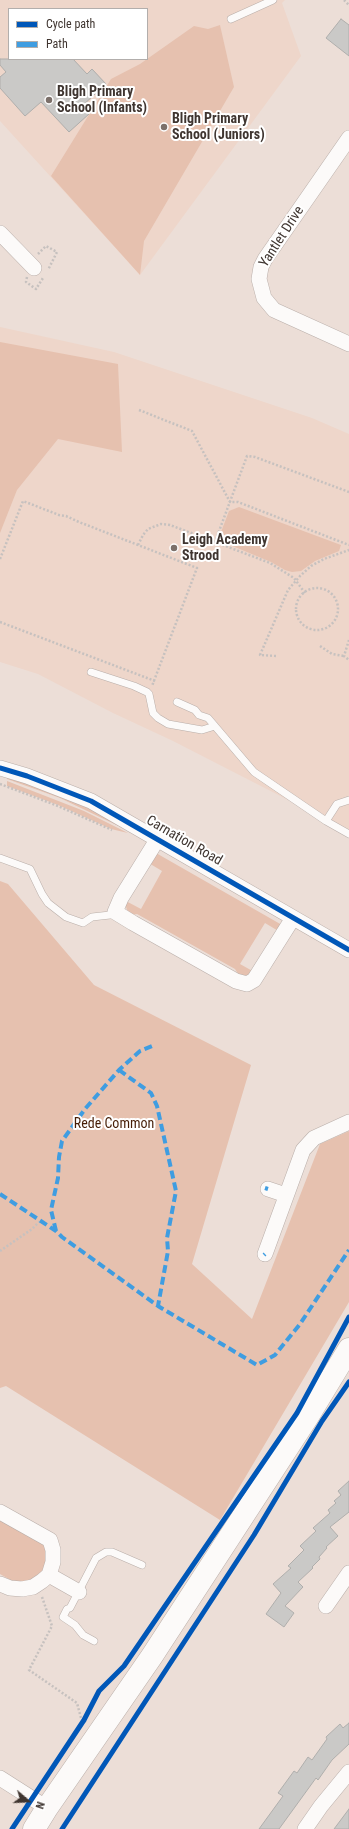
<!DOCTYPE html>
<html>
<head>
<meta charset="utf-8">
<style>
	body { margin:0 }
	#map { position:relative; width:349px; height:1829px; overflow:hidden; background:#ecded7; font-family:"Roboto Condensed",sans-serif }
	canvas { display:block }
	.legend { position:absolute; left:8px; top:8px; width:140px; height:52px; box-sizing:border-box; background:#fff; border:1px solid #b2aeac; margin:0; padding:5px 7px; list-style:none; font-size:12px; color:#3f3530 }
	.legend li { display:flex; align-items:center; gap:8px; height:20px }
	.legend b { width:20px; border:1px solid #b2aeac }
	.north { position:absolute; left:8px; top:1781px; width:40px; height:40px; -webkit-text-stroke:3px #fff; paint-order:stroke; rotate:109deg; font-size:11px; font-weight:700; line-height:16px; text-align:center; color:#3f3530 }
	.north::after { content:''; display:block; margin:auto; width:14px; height:18px; background:#3f3530; clip-path:polygon(50% 0,100% 100%,50% 72%,0 100%) }
</style>
</head>
<body>
<div id="map">
<canvas width="349" height="1829"></canvas>
<ul class="legend">
<li><b style="height:5px;background:#0057b8"></b>Cycle path</li>
<li><b style="height:5px;background:#3f9de1"></b>Path</li>
</ul>
<div class="north">N</div>
</div>
<script>
const c = document.querySelector('canvas').getContext('2d');
c.lineJoin = 'round';
function paint(path, color) { c.fillStyle = color; c.fill(path, 'evenodd'); }
const poly = rows => new Path2D(rows.map(r => 'M' + r).join(''));
function stroke(path, color, width, dash) { c.strokeStyle = color; c.lineWidth = width; c.lineCap = dash ? 'butt' : 'round'; c.setLineDash(dash || []); c.stroke(path); }
function write(font, color, halo, rows, align = 'center') {
  c.font = font + ' "Roboto Condensed",sans-serif'; c.lineWidth = 4; c.setLineDash([]); c.textBaseline = 'middle'; c.strokeStyle = halo; c.fillStyle = color; for (const [text, x, y, turn = 0] of rows) {
    c.save(); c.translate(x, y); c.rotate((+turn || 0) * Math.PI / 180); c.textAlign = isNaN(turn) ? turn : align; if (halo) c.strokeText(text, 0, 0); c.fillText(text, 0, 0); c.restore();
  }
}
paint(poly([
	[0,0,285,0,282,3,301,56,140,275,0,121],
	[9,9,147,9,147,59,9,59],
	[0,327,114,352,312,418,349,434,349,837,294,803,173,741,113,713,38,674,0,662]
]), '#eed6ca');
paint(poly([
	[220,25,234,87,144,241,140,275,51,176,111,79,140,64,194,26,208,29],
	[0,342,118,364,122,452,58,439,17,490,0,533],
	[239,507,341,545,339,551,315,561,301,571,292,572,285,570,271,562,218,540,229,511],
	[8,775,104,814,129,831,60,798,7,779],
	[7,781,84,811,128,833,111,829,58,805,7,786],
	[156,853,282,925,280,932,265,923,240,964,256,973,240,977,235,969,137,914,131,915,127,910,124,900,141,909,162,871,147,862],
	[0,881,8,884,94,985,251,1065,192,1264,252,1319,320,1144,349,1131,349,1302,220,1520,6,1386,0,1388],
	[0,1516,42,1542,47,1553,46,1562,42,1572,34,1578,26,1582,14,1582,0,1574]
]), '#e6c1af');
const building = poly([
	[341,19,349,25,349,56,326,38,341,19],
	[0,59,73,59,87,74,92,69,106,84,82,106,89,114,69,132,41,102,25,116,0,88,0,77,6,72,0,65,0,59],
	[349,1481,349,1512,330,1527,338,1536,326,1547,327,1548,319,1557,320,1559,312,1567,313,1568,298,1582,303,1587,285,1606,294,1613,284,1627,266,1614,281,1593,273,1584,291,1568,288,1566,304,1550,300,1546,316,1531,313,1528,330,1513,328,1510,336,1503,334,1501,341,1495,338,1491,349,1481],
	[349,1723,349,1744,332,1760,318,1780,316,1778,279,1829,259,1829,283,1796,278,1793,294,1771,297,1773,308,1757,312,1760,327,1739,326,1737,340,1724,343,1728,349,1723],
	[349,1809,349,1829,334,1829,349,1809]
]);
paint(building, '#cac9c7');
stroke(building, '#afaeac', 1);
const lane = poly([
	[231,19,273,0],
	[91,672,134,686,147,692,149,694,153,713,158,718,168,724,202,730,215,726],
	[177,702,195,710,199,715,208,718,254,772,326,821,349,834],
	[326,821,337,804,349,800],
	[0,858,30,869,42,894,48,903,66,917,83,923,92,917,110,915],
	[94,1641,83,1635,75,1625,63,1617,67,1609,70,1608,96,1558,106,1552,112,1552,142,1565]
]);
const street = poly([
	[349,138,265,259,261,267,259,279,264,298,274,310,349,344],
	[0,233,34,268],
	[0,768,27,776,91,801,349,950],
	[157,840,121,898,115,912,133,923,236,981,247,984,254,980,293,918],
	[268,1189,286,1195],
	[265,1254,303,1150,314,1138,349,1122],
	[0,1512,50,1540,53,1550,53,1562,49,1575,42,1581,33,1587,22,1589,10,1588,0,1584],
	[49,1575,79,1592],
	[326,1606,349,1573],
	[0,1778,47,1808],
	[305,1829,321,1806,349,1772]
]);
const primary = poly([
	[34,1829,47,1808,152,1656,307,1418,349,1349]
]);
stroke(lane, '#b9aea9', 8);
stroke(street, '#b9aea9', 16);
stroke(primary, '#b9aea9', 23);
stroke(poly([
	[344,0,349,5],
	[38,254,46,246,57,252,48,270],
	[27,277,26,282,36,289,43,278],
	[139,410,192,431,230,502,238,502,349,545],
	[138,545,143,535,148,529,161,524,170,525,215,542],
	[0,559,23,501,59,515,66,516,79,522,197,568,152,686],
	'296 609a21 21 0 1 1 42 0a21 21 0 1 1-42 0Z',
	[305,593,294,578,270,563,215,542,247,456,255,457,349,492],
	[0,622,155,681],
	[349,640,344,656,349,660],
	[320,646,332,654,344,656],
	[276,656,260,655,288,590,300,576,311,566,324,559,349,550],
	[0,784,58,806,112,830],
	[0,1251,32,1229,40,1221],
	[42,1597,52,1626,29,1670,77,1703,81,1718,86,1722]
]), '#c6c1bf', 2.5, [2, 2]);
stroke(lane, '#fcfaf9', 7);
stroke(street, '#fcfaf9', 15);
stroke(primary, '#fcfaf9', 22);
stroke(poly([
	[119,1070,151,1093,157,1106,176,1191,167,1238,168,1251,158,1306],
	[265,1188,268,1189],
	[0,1194,56,1231,62,1237,158,1306,257,1365,275,1355,300,1324,349,1250],
	[56,1231,51,1210,58,1178,59,1157,62,1141,85,1109,119,1070,140,1051,152,1046],
	[264,1255,265,1254]
]), '#3f9de1', 4, [8, 4]);
stroke(poly([
	[0,768,27,776,91,801,349,950],
	[12,1829,84,1720,99,1691,124,1666,297,1413,349,1317],
	[62,1829,254,1535,322,1421,349,1382]
]), '#0057b8', 5);
for (const [x, y, r, color] of [
	[49,100,4,"#7c706a"],
	[164,127,4,"#7c706a"],
	[174,548,4,"#7c706a"]
]) { const dot = new Path2D(); dot.arc(x, y, r, 0, 2 * Math.PI); c.fillStyle = color; c.fill(dot); stroke(dot, '#fff', 1.5); }
write('bold 14px', '#3f3530', '#fff', [
	["Bligh Primary",57,92],
	["School (Infants)",57,108],
	["Bligh Primary",172,119],
	["School (Juniors)",172,135],
	["Leigh Academy",182,540],
	["Strood",182,556]
], 'left');
write('14px', '#3f3530', '#fff', [
	["Yantlet Drive",282,237,-57],
	["Carnation Road",184,841,30]
]);
write('14px', '#461d06', '#fff', [
	["Rede Common",114,1124]
]);
</script>
</body>
</html>
